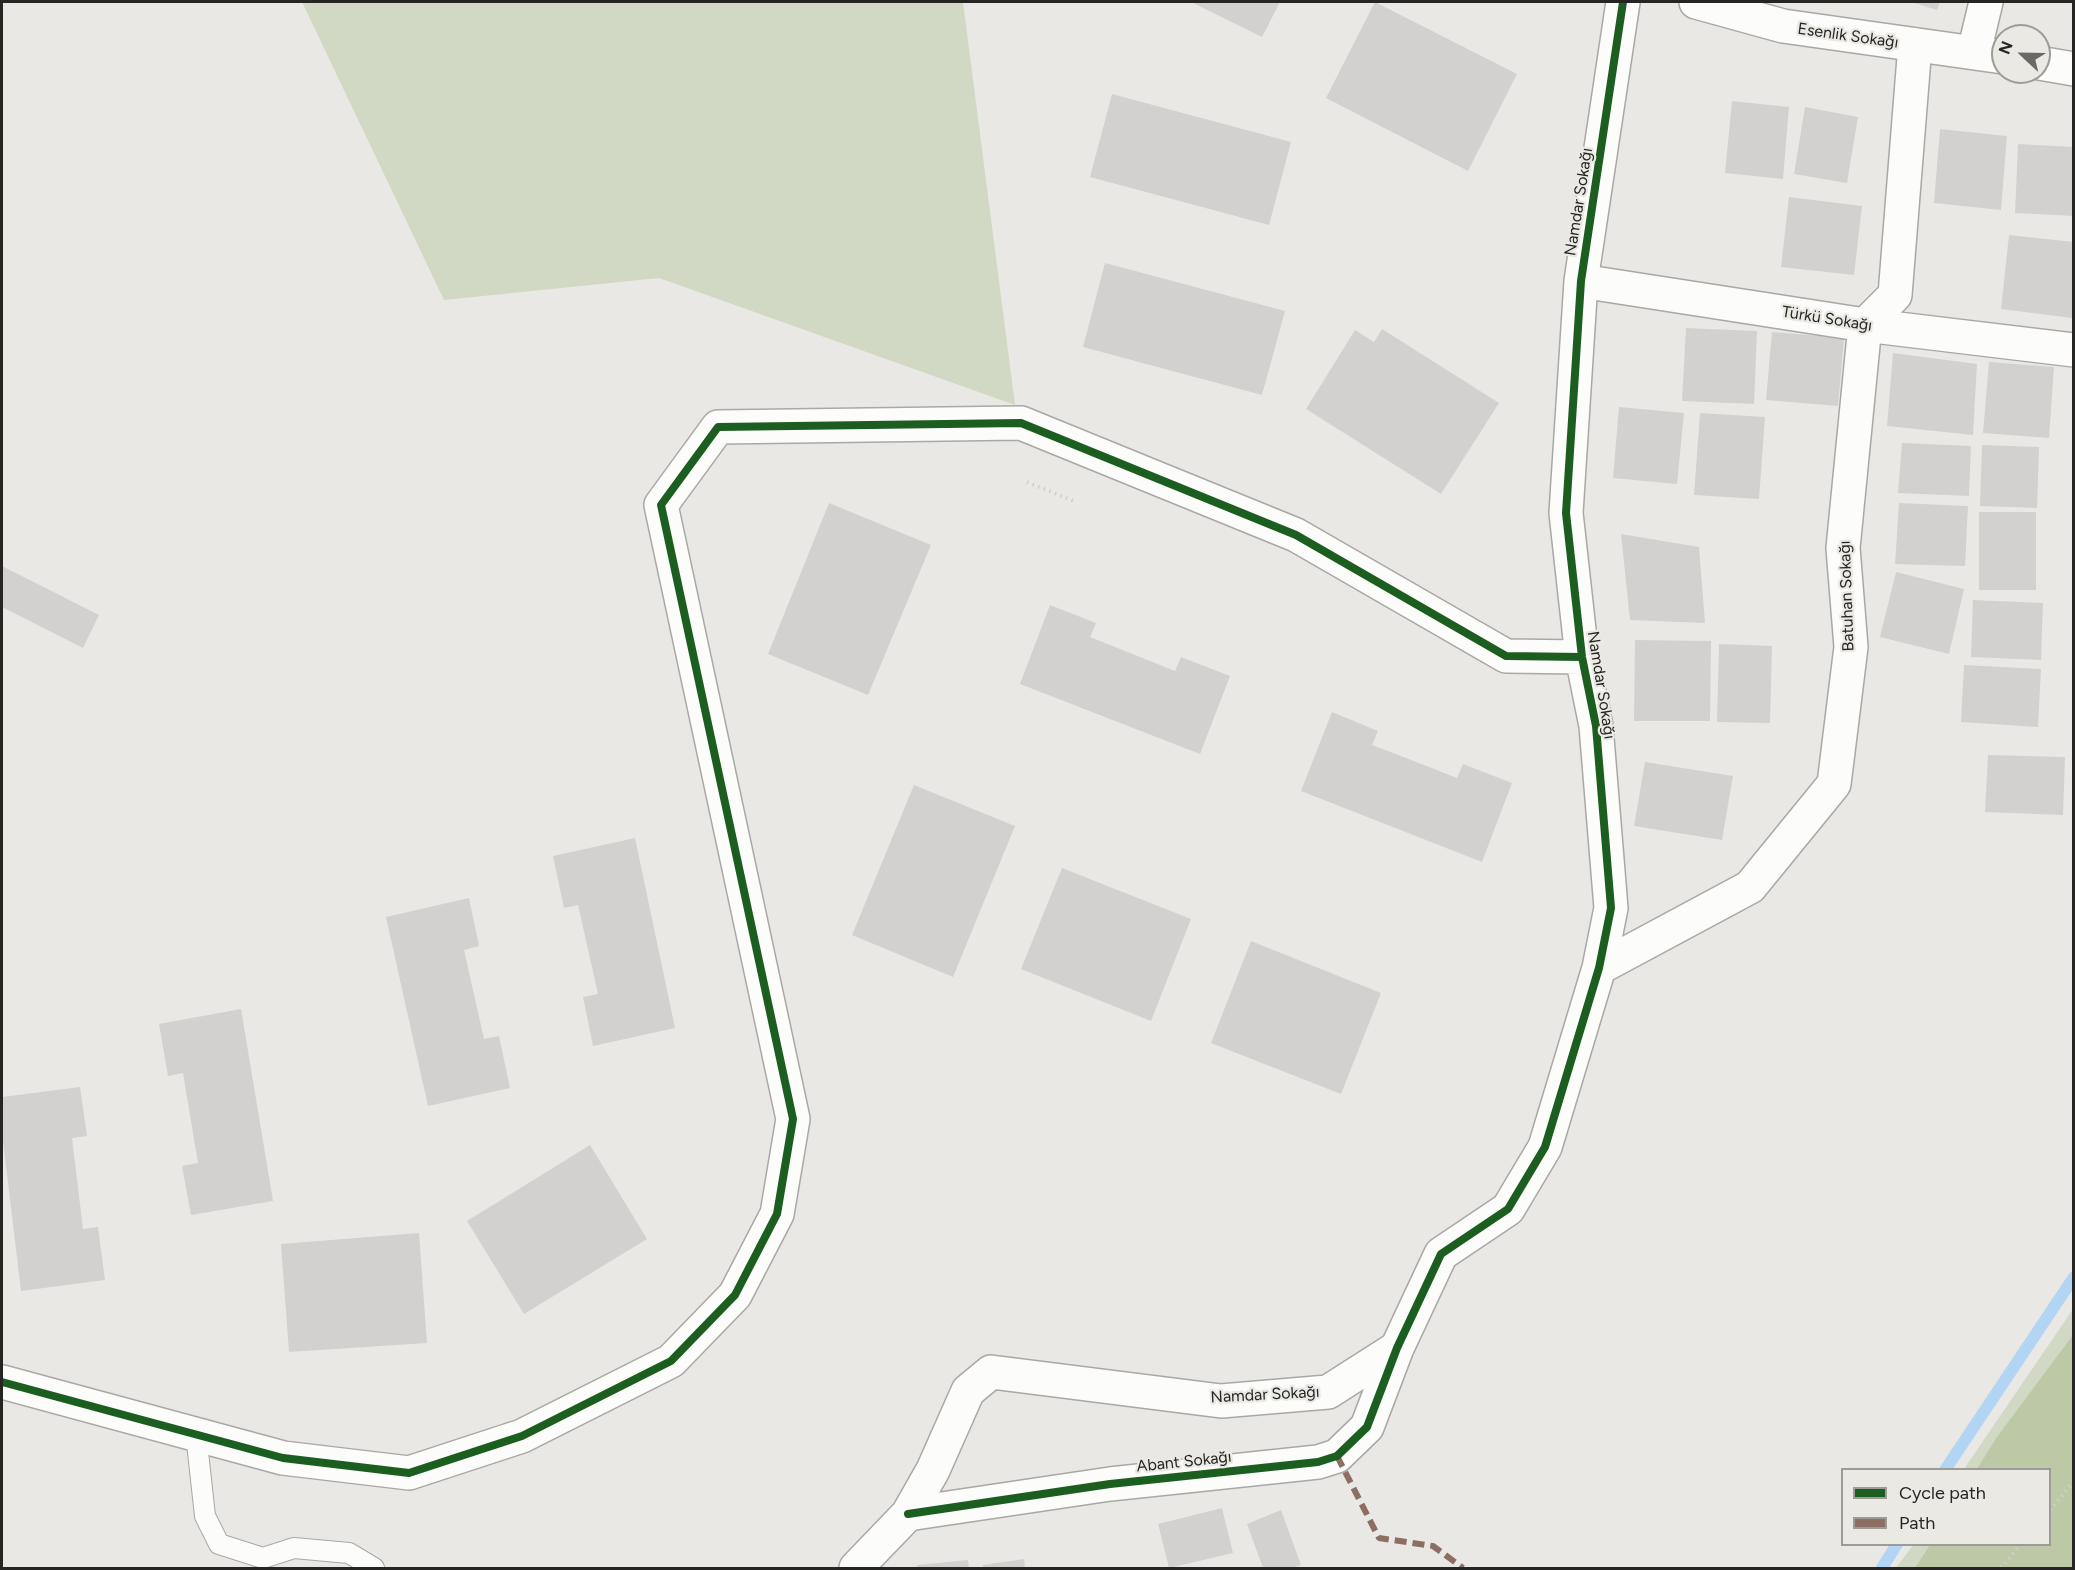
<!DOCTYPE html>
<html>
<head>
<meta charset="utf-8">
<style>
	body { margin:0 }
	#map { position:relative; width:2075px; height:1570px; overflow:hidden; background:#eae8e5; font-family:Figtree,sans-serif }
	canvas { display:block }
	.frame { position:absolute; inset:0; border:3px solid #262523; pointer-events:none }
	.legend { position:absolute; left:1841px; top:1468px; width:210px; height:78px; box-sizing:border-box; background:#ebe9e4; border:2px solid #9c9b97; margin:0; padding:8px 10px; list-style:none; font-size:18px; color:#262523 }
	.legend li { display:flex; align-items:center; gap:12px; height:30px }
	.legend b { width:30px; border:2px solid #9c9b97 }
	.north { position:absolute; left:1991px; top:24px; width:60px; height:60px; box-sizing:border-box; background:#ebe9e4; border:2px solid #9c9b97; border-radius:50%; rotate:292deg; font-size:16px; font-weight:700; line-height:24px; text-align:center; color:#262523 }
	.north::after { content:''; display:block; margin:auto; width:21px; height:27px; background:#6b6967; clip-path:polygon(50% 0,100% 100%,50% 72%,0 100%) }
</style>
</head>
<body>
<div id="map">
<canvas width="2075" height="1570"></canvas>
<div class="frame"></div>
<ul class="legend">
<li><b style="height:8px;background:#1b5e20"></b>Cycle path</li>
<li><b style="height:8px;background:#8d6e63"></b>Path</li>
</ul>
<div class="north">N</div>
</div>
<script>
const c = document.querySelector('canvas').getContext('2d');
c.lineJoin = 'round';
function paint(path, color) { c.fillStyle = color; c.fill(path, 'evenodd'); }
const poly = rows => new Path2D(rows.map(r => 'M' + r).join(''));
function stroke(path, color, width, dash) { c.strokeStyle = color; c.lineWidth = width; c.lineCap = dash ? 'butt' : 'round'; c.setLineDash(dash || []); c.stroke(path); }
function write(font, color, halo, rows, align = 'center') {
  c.font = font + ' Figtree,sans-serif'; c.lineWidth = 4.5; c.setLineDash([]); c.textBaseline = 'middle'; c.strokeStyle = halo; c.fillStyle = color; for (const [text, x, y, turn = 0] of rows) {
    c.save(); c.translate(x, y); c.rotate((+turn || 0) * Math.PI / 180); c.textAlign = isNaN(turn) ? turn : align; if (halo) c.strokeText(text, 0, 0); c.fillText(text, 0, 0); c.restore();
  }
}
paint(poly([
	[302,2,963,2,1015,405,659,278,444,300],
	[2073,1309,2073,1568,1896,1568,1913,1545,2050,1544,2050,1470,1964,1469]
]), '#d1d8c3');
paint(poly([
	[2073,1335,2073,1568,1915,1568,1930,1545,2050,1544,2050,1470,1977,1469,1997,1437]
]), '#bdc8a7');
stroke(poly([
	[1945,1470,2074,1277],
	[1882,1568,1897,1544]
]), '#b3d5f4', 12);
paint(poly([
	[1191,2,1280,2,1262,37],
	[1375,2,1517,74,1468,171,1326,98],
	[1911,2,1940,2,1937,10],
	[1112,94,1291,142,1269,225,1090,177],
	[1732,101,1789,107,1783,179,1725,173],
	[1805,107,1858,117,1847,183,1794,174],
	[1940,129,2007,136,2001,210,1934,203],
	[2018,144,2074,147,2074,216,2015,213],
	[1789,197,1862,206,1854,275,1781,267],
	[2009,235,2074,242,2072,318,2001,309],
	[1105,263,1285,311,1262,395,1083,347],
	[1686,328,1757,331,1754,404,1682,401],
	[1382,329,1499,403,1441,494,1306,409,1355,330,1374,342],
	[1772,332,1844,338,1838,406,1766,400],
	[1893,353,1977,364,1973,435,1887,426],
	[1989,362,2054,367,2049,438,1983,433],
	[1619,407,1684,413,1677,484,1613,478],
	[1700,413,1765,417,1759,499,1694,495],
	[1902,443,1971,446,1969,496,1898,493],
	[1982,445,2039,447,2037,508,1980,506],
	[829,503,931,545,868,695,768,654],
	[1899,503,1968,506,1965,566,1895,564],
	[1979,512,2036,512,2036,590,1979,590],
	[1621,534,1699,547,1705,623,1630,620],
	[2,566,99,615,83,648,2,607],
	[1896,572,1964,589,1949,654,1880,637],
	[1973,600,2043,603,2041,660,1971,657],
	[1050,605,1096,623,1090,637,1175,671,1181,657,1230,676,1200,754,1020,684],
	[1635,640,1711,641,1710,721,1634,721],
	[1719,644,1772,646,1770,723,1717,722],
	[1964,665,2041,669,2038,727,1961,722],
	[1332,712,1378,731,1372,745,1401,756,1457,778,1463,764,1512,783,1482,862,1301,791],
	[1988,755,2065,757,2063,815,1985,812],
	[1645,762,1733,776,1722,840,1634,826],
	[914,785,1015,826,953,977,852,935],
	[635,838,675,1028,593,1046,583,997,598,994,578,905,564,908,553,856],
	[1062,868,1191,919,1151,1021,1021,969],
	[469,898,479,946,464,950,484,1039,499,1036,510,1088,428,1106,386,917],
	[1251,941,1381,993,1341,1094,1211,1043],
	[241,1009,273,1201,191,1215,182,1166,198,1163,183,1073,168,1076,159,1024],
	[80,1087,87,1136,72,1138,83,1229,98,1227,105,1280,21,1291,2,1133,2,1097],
	[590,1145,647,1239,524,1314,467,1221],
	[419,1233,427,1343,289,1352,281,1244],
	[1222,1508,1233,1553,1169,1568,1158,1524],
	[1281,1510,1301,1565,1292,1568,1263,1568,1247,1524],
	[1024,1559,1025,1568,983,1568,983,1565],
	[968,1560,969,1568,917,1568,917,1565]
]), '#d3d1cf');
const lane = poly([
	[196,1434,205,1516,219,1544,263,1558,294,1548,349,1553,374,1568]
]);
const street = poly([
	[1974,52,1986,2],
	[1581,281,1865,325,2074,350],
	[1599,968,1750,887,1834,784,1851,647,1843,548,1865,325,1895,295,1915,45],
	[2,1382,283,1458,409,1473,522,1436,671,1361,735,1295,777,1214,793,1119,661,505,718,427,1021,423,1296,535,1506,656,1582,657],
	[908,1514,1110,1484,1318,1462,1337,1456,1367,1427,1397,1348,1441,1254,1508,1209,1545,1147,1599,968,1611,908,1596,726,1582,657,1566,513,1581,281,1623,2],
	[856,1568,908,1514,933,1470,968,1391,991,1372,1221,1401,1328,1392,1397,1348]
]);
const secondary = poly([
	[1696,2,1783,26,2003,57],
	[2039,63,2074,69]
]);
stroke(lane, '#a9a8a5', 22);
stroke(street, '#a9a8a5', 36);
stroke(secondary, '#a9a8a5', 36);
stroke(poly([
	[1027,482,1074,501],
	[2050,1510,2074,1481],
	[2001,1568,2021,1544]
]), '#d0cfcf', 4, [1.5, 4.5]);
stroke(lane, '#fcfcfb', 20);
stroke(street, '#fcfcfb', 33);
stroke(secondary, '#fcfcfb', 33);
stroke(poly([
	[1337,1456,1379,1538,1433,1546,1463,1568]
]), '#8d6e63', 6, [12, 6]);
stroke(poly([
	[2,1382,283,1458,409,1473,522,1436,671,1361,735,1295,777,1214,793,1119,661,505,718,427,1021,423,1296,535,1506,656,1582,657],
	[908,1514,1110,1484,1318,1462,1337,1456,1367,1427,1397,1348,1441,1254,1508,1209,1545,1147,1599,968,1611,908,1596,726,1582,657,1566,513,1581,281,1623,2]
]), '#1b5e20', 8);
write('16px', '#262523', '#ebe9e4', [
	["Esenlik Sokağı",1848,36,8],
	["Namdar Sokağı",1579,202,-81],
	["Türkü Sokağı",1827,319,9],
	["Batuhan Sokağı",1847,596,-92],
	["Namdar Sokağı",1601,685,81],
	["Namdar Sokağı",1265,1395,-3],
	["Abant Sokağı",1184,1462,-6]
]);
</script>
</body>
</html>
